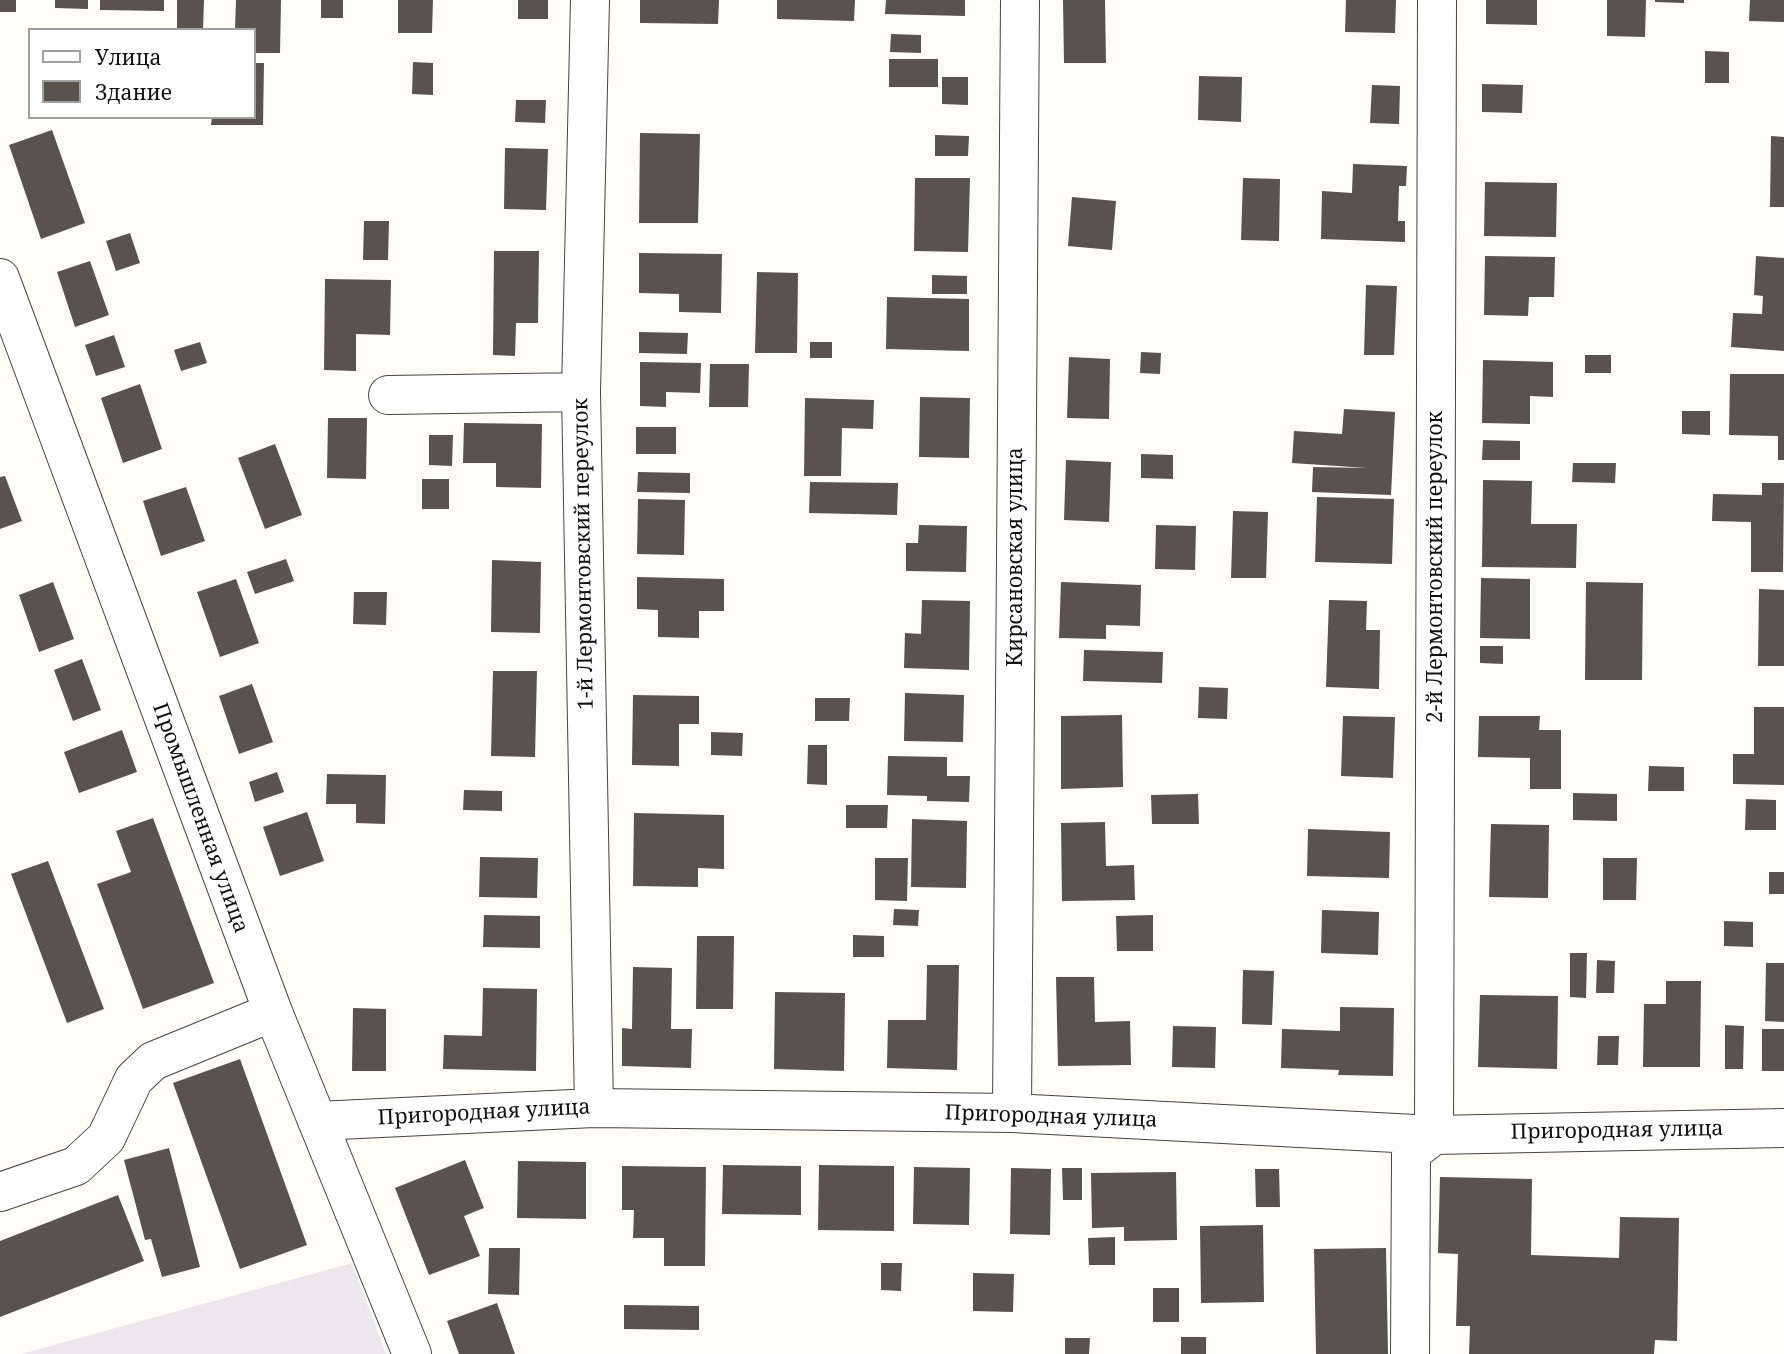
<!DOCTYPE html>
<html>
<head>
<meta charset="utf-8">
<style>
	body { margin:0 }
	#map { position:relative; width:1784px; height:1354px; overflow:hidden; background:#fffdf5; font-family:"Noto Serif",serif }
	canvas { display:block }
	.legend { position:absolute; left:28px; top:28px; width:228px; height:91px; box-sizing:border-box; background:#fff; border:2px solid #a0a0a0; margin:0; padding:9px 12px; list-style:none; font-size:21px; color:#111 }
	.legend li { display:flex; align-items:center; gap:14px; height:35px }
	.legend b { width:35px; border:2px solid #a0a0a0 }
</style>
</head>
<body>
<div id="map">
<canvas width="1784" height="1354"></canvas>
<ul class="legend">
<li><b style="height:9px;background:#fff"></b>Улица</li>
<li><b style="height:19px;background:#5a524d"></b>Здание</li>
</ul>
</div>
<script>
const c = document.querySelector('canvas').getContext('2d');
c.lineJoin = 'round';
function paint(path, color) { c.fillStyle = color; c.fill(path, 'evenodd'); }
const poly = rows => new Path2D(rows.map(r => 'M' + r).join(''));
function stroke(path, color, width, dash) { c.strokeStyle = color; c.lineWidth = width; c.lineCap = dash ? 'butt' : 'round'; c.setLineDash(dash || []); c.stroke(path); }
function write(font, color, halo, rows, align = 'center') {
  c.font = font + ' "Noto Serif",serif'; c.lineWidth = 7; c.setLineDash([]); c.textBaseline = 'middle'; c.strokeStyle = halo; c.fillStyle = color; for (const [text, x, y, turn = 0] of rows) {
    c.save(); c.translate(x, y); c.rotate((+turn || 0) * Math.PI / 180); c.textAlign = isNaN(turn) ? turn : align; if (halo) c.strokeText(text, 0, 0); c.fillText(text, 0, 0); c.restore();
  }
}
paint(poly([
	[352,1263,386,1354,21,1354]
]), '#eee6ef');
paint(poly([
	[0,0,16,0,16,12,0,12],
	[55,0,88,0,88,9,55,8],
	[100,0,164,0,164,11,100,10],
	[177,0,204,0,203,30,177,30],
	[236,0,281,0,280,53,254,53,254,30,235,30],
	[321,0,343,0,343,18,321,18],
	[398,0,433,0,432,33,398,33],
	[518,0,548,0,548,19,518,19],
	[640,0,719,0,718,24,640,23],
	[777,0,855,0,854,21,777,19],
	[886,0,965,0,965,16,885,14],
	[1063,0,1105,0,1106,63,1064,63],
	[1346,0,1396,0,1395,33,1345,32],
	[1486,0,1537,0,1537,25,1486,24],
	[1607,0,1646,0,1645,37,1607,36],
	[1655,0,1684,0,1684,3,1655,2],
	[1750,0,1784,0,1784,22,1749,21],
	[891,34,921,35,921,53,890,52],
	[1705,51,1729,52,1729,83,1705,83],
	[889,59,938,59,938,87,889,87],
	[413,62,433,63,433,95,412,94],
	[254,63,264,63,263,125,211,125,212,117,254,117],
	[1199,76,1242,77,1241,122,1198,120],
	[942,77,968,77,968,105,942,104],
	[1482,84,1523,85,1522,113,1482,112],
	[1372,85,1400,86,1399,124,1370,123],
	[516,100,546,100,545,123,515,122],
	[52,130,85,223,41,239,9,145],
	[640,133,700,134,698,223,639,223],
	[935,135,969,136,968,156,935,156],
	[1771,136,1784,137,1784,207,1770,207],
	[505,148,548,149,546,210,504,209],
	[1353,164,1407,166,1406,186,1399,186,1398,221,1405,221,1405,242,1321,239,1322,191,1352,193],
	[915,178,970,178,968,252,914,251],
	[1243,178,1280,179,1279,241,1241,240],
	[1485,182,1557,183,1556,237,1484,236],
	[1072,197,1116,201,1112,250,1068,246],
	[364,221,389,221,388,260,363,260],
	[130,233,140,263,116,271,106,241],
	[494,251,539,251,538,323,516,323,515,356,493,355],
	[639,253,722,254,721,313,679,312,679,294,639,293],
	[1485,256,1555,257,1554,297,1529,297,1528,316,1484,315],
	[1756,256,1784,258,1784,351,1731,347,1733,313,1762,314,1763,296,1754,295],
	[90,261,109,315,75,327,57,272],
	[757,272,798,273,797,353,755,353],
	[932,275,967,276,967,294,932,294],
	[325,279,391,280,390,335,356,334,356,371,324,370],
	[1366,285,1397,286,1394,355,1364,355],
	[887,297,969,299,969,351,886,349],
	[639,332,688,333,687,354,639,353],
	[114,335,125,367,96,376,85,345],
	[200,342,207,363,181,371,174,350],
	[810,342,832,342,832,358,810,358],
	[1141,352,1161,353,1160,374,1140,373],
	[1585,355,1611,355,1611,373,1585,373],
	[1069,357,1110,359,1109,419,1067,418],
	[1483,360,1553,362,1553,397,1530,396,1530,424,1482,423],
	[640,362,701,363,700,393,666,392,666,407,640,406],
	[710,364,749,364,748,407,709,407],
	[1730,374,1784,374,1784,460,1778,460,1778,436,1729,435],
	[140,384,162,449,123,463,101,398],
	[920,397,970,398,969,458,919,457],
	[805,398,874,400,873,429,842,428,841,476,804,476],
	[1344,409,1395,412,1391,495,1312,492,1313,467,1367,468,1292,463,1294,431,1342,434],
	[1682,411,1710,411,1710,435,1682,434],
	[328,418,367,418,366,479,327,478],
	[464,423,542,424,541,488,496,487,496,463,463,463],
	[636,427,676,427,676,454,636,454],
	[429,435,453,435,452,466,429,465],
	[1483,440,1520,441,1520,460,1482,460],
	[275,444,302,515,265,529,238,458],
	[1141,454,1173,455,1173,479,1141,478],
	[1066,460,1111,462,1109,522,1064,520],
	[1573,463,1616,463,1615,483,1572,482],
	[638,472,690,473,690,493,637,492],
	[5,476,22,521,0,529,0,477],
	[422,479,449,479,449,509,422,509],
	[1483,480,1532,481,1531,524,1577,524,1576,568,1482,567],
	[810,482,898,483,897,515,809,513],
	[1762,483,1784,483,1783,572,1751,572,1751,522,1712,521,1713,494,1762,495],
	[186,487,205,541,161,556,143,501],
	[1317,497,1394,499,1392,564,1315,562],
	[638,499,685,500,684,555,637,554],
	[1233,511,1268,512,1266,578,1231,578],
	[919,525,967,526,966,572,906,571,906,543,918,543],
	[1156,525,1196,526,1195,570,1155,569],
	[286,559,294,581,255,594,247,572],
	[492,560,541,562,540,633,491,632],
	[637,577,724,579,724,611,699,611,699,638,658,637,658,610,637,609],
	[1481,578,1530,579,1530,639,1480,638],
	[236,579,259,643,220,657,197,592],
	[53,582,74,639,39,652,19,595],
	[1061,582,1141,585,1140,626,1106,625,1106,639,1059,638],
	[1586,582,1643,583,1642,680,1585,680],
	[1759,589,1784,590,1784,666,1758,666],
	[354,592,387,592,386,625,353,624],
	[922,600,970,601,969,670,904,668,905,633,921,634],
	[1329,600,1367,601,1366,630,1380,630,1379,689,1326,687],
	[1480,646,1503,646,1503,664,1480,663],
	[1084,650,1163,652,1162,683,1083,681],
	[82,659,101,710,73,721,54,670],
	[493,671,537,671,535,757,491,756],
	[252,684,273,742,239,754,219,696],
	[1199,687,1228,688,1227,719,1198,718],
	[905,693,964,695,963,742,904,741],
	[633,695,699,696,699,724,679,724,679,766,632,765],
	[815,698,850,698,849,721,815,721],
	[1754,707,1784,707,1784,785,1733,784,1733,754,1754,754],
	[1122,715,1123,787,1061,789,1061,716],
	[1343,716,1395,717,1393,778,1341,776],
	[1479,716,1540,716,1539,730,1561,730,1561,789,1530,789,1530,758,1478,757],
	[122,730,137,772,79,793,64,752],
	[711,732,743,733,742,756,711,755],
	[808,745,827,745,827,785,807,784],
	[888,756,947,757,947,776,970,776,969,802,927,801,927,796,887,795],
	[1649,766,1684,767,1684,791,1648,791],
	[277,772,284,792,255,802,249,782],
	[327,774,386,775,385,824,356,823,356,804,326,804],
	[464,790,502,791,502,811,463,810],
	[1573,793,1617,794,1617,821,1573,820],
	[1198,794,1199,824,1152,824,1151,795],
	[1746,799,1776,800,1776,830,1745,830],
	[846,805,888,805,887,828,846,828],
	[307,812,324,861,280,876,263,827],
	[634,813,724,815,724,869,698,868,698,887,633,886],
	[153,818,214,983,143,1009,97,884,131,872,116,831],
	[912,819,967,821,966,888,911,887],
	[1105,822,1106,866,1134,865,1135,900,1062,901,1061,823],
	[1491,824,1549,825,1548,898,1489,897],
	[1308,829,1390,832,1389,878,1307,876],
	[480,857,538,858,537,898,479,897],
	[875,858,908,858,907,901,875,900],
	[1603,858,1637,858,1636,900,1603,900],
	[48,861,104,1009,67,1023,11,874],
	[1769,872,1784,872,1784,894,1769,894],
	[894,909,919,910,918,926,893,925],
	[1322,910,1379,912,1378,955,1321,953],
	[484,915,540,916,540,948,483,947],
	[1153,915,1153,951,1117,951,1116,916],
	[1724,921,1753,922,1753,947,1724,946],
	[853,935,884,936,884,957,853,957],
	[697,936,734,936,733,1009,696,1009],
	[1570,953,1587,953,1586,998,1570,997],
	[1597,960,1615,961,1614,993,1596,993],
	[1766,963,1784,963,1784,1022,1765,1021],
	[927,965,959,965,957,1070,887,1068,888,1020,926,1020],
	[633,967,672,968,671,1029,692,1029,691,1068,622,1066,622,1028,632,1029],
	[1243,970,1274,971,1272,1025,1242,1024],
	[1056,977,1094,977,1095,1022,1130,1021,1131,1065,1058,1066],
	[1666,981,1701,981,1700,1067,1643,1067,1644,1004,1666,1004],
	[483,988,537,989,536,1071,443,1069,444,1035,482,1036],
	[775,992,845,993,844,1071,774,1069],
	[1480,995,1558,996,1557,1069,1478,1067],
	[1340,1007,1394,1008,1393,1076,1338,1075,1339,1070,1281,1068,1282,1029,1340,1031],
	[353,1008,386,1009,386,1071,352,1071],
	[1725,1025,1744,1026,1743,1069,1725,1069],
	[1173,1026,1216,1027,1215,1068,1172,1067],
	[1762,1029,1784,1029,1784,1071,1762,1071],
	[1598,1036,1619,1036,1618,1065,1597,1065],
	[240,1059,307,1245,240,1269,173,1083],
	[169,1148,200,1267,162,1277,151,1239,145,1240,124,1160],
	[465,1160,484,1208,464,1216,480,1256,429,1275,395,1188],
	[518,1161,586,1162,586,1219,517,1218],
	[723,1165,801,1166,801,1215,722,1214],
	[819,1165,894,1166,894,1231,818,1230],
	[622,1166,706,1167,705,1266,664,1266,664,1238,633,1238,634,1210,622,1210],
	[914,1167,970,1168,969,1225,913,1224],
	[1011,1168,1051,1169,1050,1235,1010,1234],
	[1062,1168,1082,1168,1082,1200,1063,1200],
	[1255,1169,1279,1169,1280,1207,1256,1207],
	[1176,1172,1177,1240,1124,1241,1124,1227,1092,1228,1091,1173],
	[1440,1177,1532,1179,1531,1255,1619,1258,1620,1217,1679,1218,1677,1341,1655,1340,1654,1354,1469,1354,1470,1326,1456,1326,1458,1254,1438,1253],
	[118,1195,144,1261,0,1317,0,1241],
	[1263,1225,1264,1302,1201,1303,1200,1226],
	[1115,1237,1115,1265,1089,1265,1088,1238],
	[489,1248,520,1248,519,1295,488,1294],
	[1386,1248,1388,1354,1316,1354,1314,1249],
	[881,1263,902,1263,901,1291,881,1290],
	[973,1273,1014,1274,1013,1312,973,1311],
	[1153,1288,1179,1288,1179,1322,1153,1322],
	[497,1303,515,1354,459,1354,447,1321],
	[624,1305,699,1306,699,1330,624,1329],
	[1181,1337,1206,1337,1206,1354,1181,1354],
	[1065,1338,1090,1338,1089,1354,1065,1354]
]), '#5a524d');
const minor = poly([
	[590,0,581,392,594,1108],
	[0,278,273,1012,412,1354],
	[388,395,581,392],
	[1012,1113,1020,0],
	[317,1121,594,1108,1012,1113,1434,1135,1784,1128],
	[0,1192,76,1166,106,1138,134,1079,153,1061,273,1012],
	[1410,1354,1411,1153,1434,1135,1437,0]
]);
stroke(minor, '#444', 40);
stroke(minor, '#fff', 38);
write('21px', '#111', '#fff', [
	["1-й Лермонтовский переулок",584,554,-91],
	["Кирсановская улица",1016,557,-90],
	["2-й Лермонтовский переулок",1436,567,-90],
	["Промышленная улица",200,818,70],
	["Пригородная улица",484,1113,-3],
	["Пригородная улица",1051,1117,2],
	["Пригородная улица",1617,1131,-1]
]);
</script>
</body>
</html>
